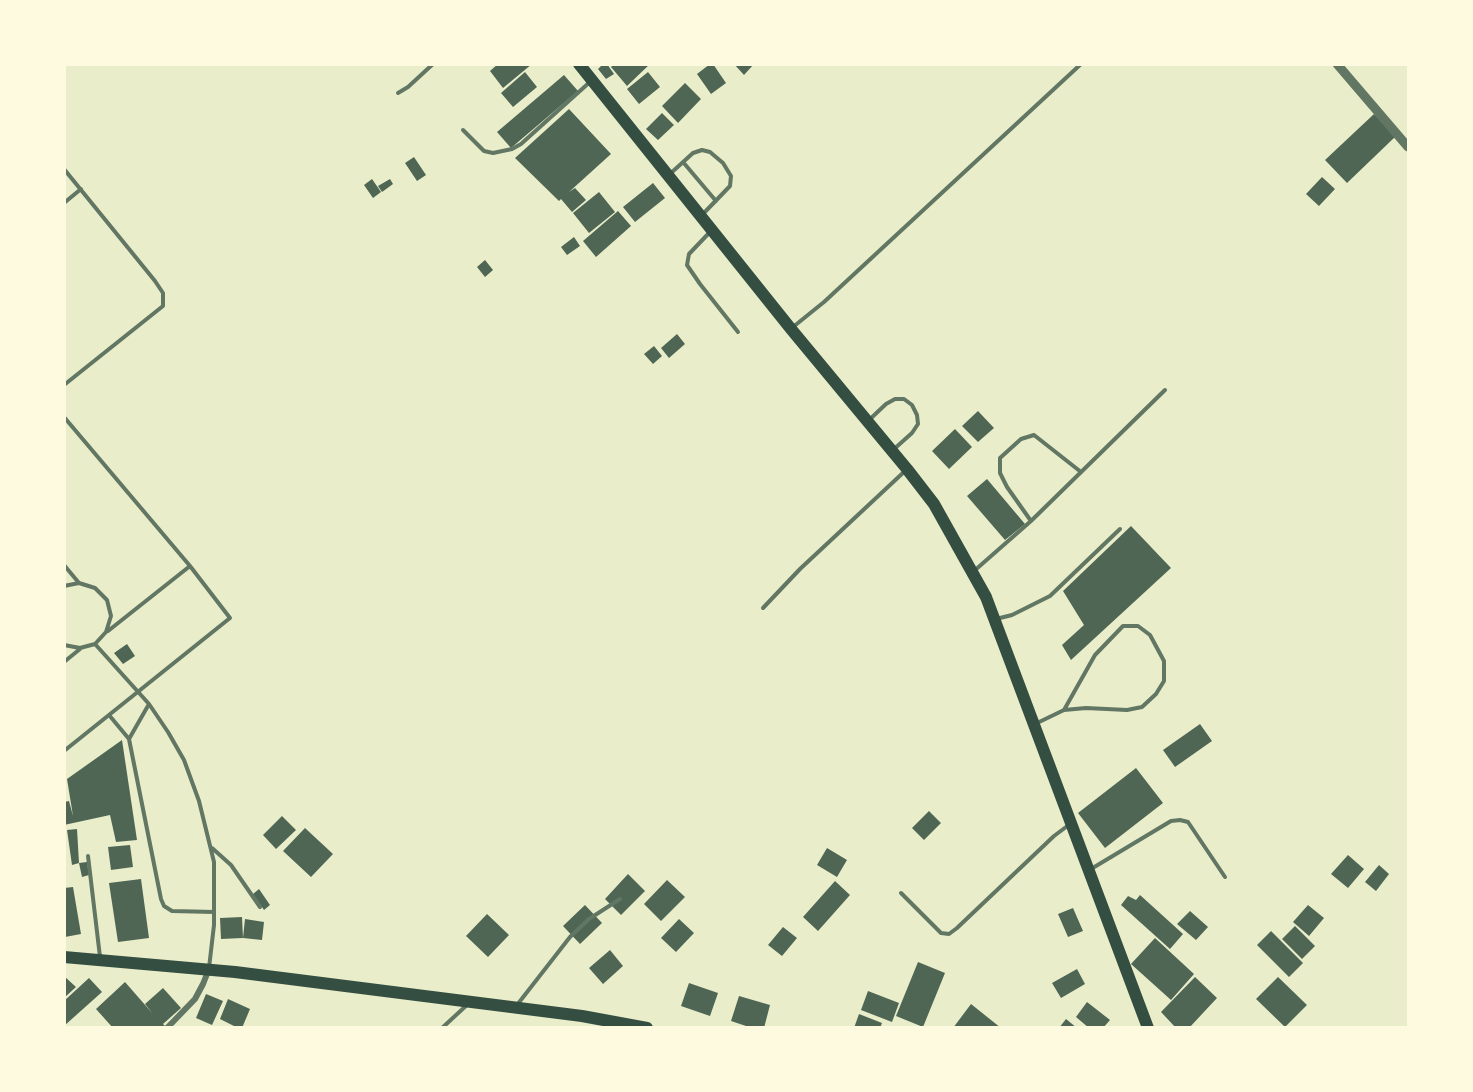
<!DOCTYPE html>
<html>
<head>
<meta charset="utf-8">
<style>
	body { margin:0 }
	#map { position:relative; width:1473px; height:1092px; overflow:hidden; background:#e9edc9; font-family:"Archivo Narrow",sans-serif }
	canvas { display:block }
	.frame { position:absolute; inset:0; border:66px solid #fefae0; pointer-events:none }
</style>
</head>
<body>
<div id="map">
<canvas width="1473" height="1092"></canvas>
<div class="frame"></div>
</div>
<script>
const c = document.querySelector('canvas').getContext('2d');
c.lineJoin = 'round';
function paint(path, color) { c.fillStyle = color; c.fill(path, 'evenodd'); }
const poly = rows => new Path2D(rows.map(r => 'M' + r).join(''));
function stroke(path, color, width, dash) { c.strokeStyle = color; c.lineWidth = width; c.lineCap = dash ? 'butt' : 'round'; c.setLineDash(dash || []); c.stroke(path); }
paint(poly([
	[498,64,532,64,503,88,490,71],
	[603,64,607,64,614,74,606,79,598,69],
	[614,64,650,64,627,86,611,67],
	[710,64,713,64,726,83,711,94,697,74],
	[734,64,754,64,744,75],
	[525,72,537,87,513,107,501,93],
	[648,72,660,87,639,104,627,89],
	[564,75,578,91,511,148,497,132],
	[685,83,701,99,678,123,662,106],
	[569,109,611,154,569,192,575,188,586,200,572,212,561,199,559,201,515,158],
	[662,113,674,125,658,140,646,129],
	[1374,114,1396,136,1347,183,1325,160],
	[414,157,426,175,417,181,405,163],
	[1322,177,1335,189,1319,206,1306,194],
	[372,179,381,192,373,198,364,185],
	[390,179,393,184,382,192,378,186],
	[653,183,665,198,635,222,623,207],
	[599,192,615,212,589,233,573,213],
	[618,211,631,226,596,257,583,241],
	[574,237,580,246,567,255,561,247],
	[485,260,493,270,485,277,477,267],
	[677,334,685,344,669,358,661,348],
	[654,346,662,356,653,364,644,354],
	[978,411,994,428,978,442,962,426],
	[955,429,972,447,949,469,932,451],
	[987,479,1025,524,1005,540,967,496],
	[1131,526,1171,568,1071,660,1062,645,1084,625,1063,591],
	[127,644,135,656,123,664,114,653],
	[1200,724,1212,741,1175,767,1163,750],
	[122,740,137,840,116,842,110,815,64,825,64,802,69,801,73,816,67,779],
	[1136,768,1163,803,1105,848,1078,813],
	[929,811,941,823,924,840,912,828],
	[282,816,296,830,276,849,263,835],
	[305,828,333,854,311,877,283,851],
	[77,829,79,863,87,862,89,875,82,877,79,863,72,865,67,830],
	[130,845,133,867,111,870,108,847],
	[827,848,847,860,837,877,817,865],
	[1348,855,1364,869,1348,888,1331,874],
	[1379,865,1389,874,1376,891,1365,882],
	[628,874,645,891,621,915,605,899],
	[141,879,149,938,118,942,109,883],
	[667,880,685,897,661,921,644,904],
	[835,881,850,895,818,931,803,917],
	[73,887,81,934,65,937,64,888],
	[259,889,270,905,264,910,253,894],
	[1140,895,1183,934,1170,949,1121,905,1128,896,1136,900],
	[585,905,602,923,580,944,563,926],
	[1308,905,1324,918,1309,936,1293,922],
	[1073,908,1083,931,1068,937,1058,914],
	[1190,911,1208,927,1196,940,1177,924],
	[487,914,509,935,488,957,466,936],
	[242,917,243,938,245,919,264,922,262,940,243,938,221,939,220,918],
	[679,919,694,933,676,952,661,938],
	[1295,926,1315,946,1302,959,1282,939],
	[783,927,797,938,782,956,768,945],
	[1271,931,1303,963,1289,977,1257,945],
	[1155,938,1194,974,1171,1000,1131,964],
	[610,950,623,966,603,984,589,968],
	[918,962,945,973,923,1027,896,1016],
	[1077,969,1085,984,1061,998,1052,983],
	[64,976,76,987,64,998],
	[1195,977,1217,998,1189,1028,1176,1028,1161,1012],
	[1278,977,1307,1005,1285,1027,1256,999],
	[89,978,102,992,64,1026,64,1001],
	[125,982,153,1014,145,1004,163,988,181,1008,163,1024,165,1026,163,1028,113,1028,96,1009],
	[689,983,718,993,710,1016,681,1006],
	[868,991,899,1003,892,1022,861,1010],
	[206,994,223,1001,212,1025,196,1018],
	[739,996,770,1005,764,1028,752,1028,731,1021],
	[228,999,250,1009,242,1028,238,1028,220,1019],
	[1087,1002,1110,1020,1103,1028,1089,1028,1076,1017],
	[971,1004,1001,1028,953,1028],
	[859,1014,882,1023,880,1028,854,1028],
	[1066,1019,1077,1028,1059,1028]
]), '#4f6655');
stroke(poly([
	[398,93,408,87,433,64],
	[463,130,484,151,493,153,512,149,521,144,591,81],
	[683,162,716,201],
	[64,169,155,281,163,293,163,306,64,385],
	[671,173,693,153,702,150,710,152,723,163,731,176,730,186,702,215],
	[64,203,81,189],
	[709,233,689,254,687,265,700,284,738,332],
	[793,327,824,302,1081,64],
	[64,417,190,566,230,618,64,751],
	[868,421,886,404,895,399,904,399,912,405,917,415,918,424,912,433,893,450],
	[1031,521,1007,487,1000,473,1000,458,1021,439,1034,435,1081,472],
	[64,565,79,583],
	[974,571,1031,521,1165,390],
	[64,586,79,583,95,588,107,600,111,616,106,632,95,644,80,648,64,645],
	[763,608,800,569,905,471],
	[996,619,1012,615,1050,596,1120,529],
	[108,631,190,566],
	[95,644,149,704,168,732,184,760,199,801,214,862,214,925,209,968],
	[64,662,80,649],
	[149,704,129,739,161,899,164,906,172,911,214,912],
	[109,715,129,739],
	[1035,724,1064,710,1086,708,1127,710,1142,707,1156,694,1164,681,1164,661,1150,635,1138,626,1123,626,1095,655,1064,710],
	[212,848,231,865,260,907],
	[88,856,100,957],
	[1091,869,1171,821,1180,820,1188,822,1225,877],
	[901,893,941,933,949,934,957,928,1054,836,1070,824],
	[517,1005,570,937,589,919,620,899],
	[442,1028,468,1004]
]), '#617663', 4);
stroke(poly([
	[167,1028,195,999,203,984,209,969]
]), '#617663', 6);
stroke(poly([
	[1337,64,1408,147]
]), '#617663', 9);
stroke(poly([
	[579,64,791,329,907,469,934,504,986,597,1148,1028]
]), '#344e41', 12);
stroke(poly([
	[64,957,235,972,582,1016,647,1028]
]), '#344e41', 12);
</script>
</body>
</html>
